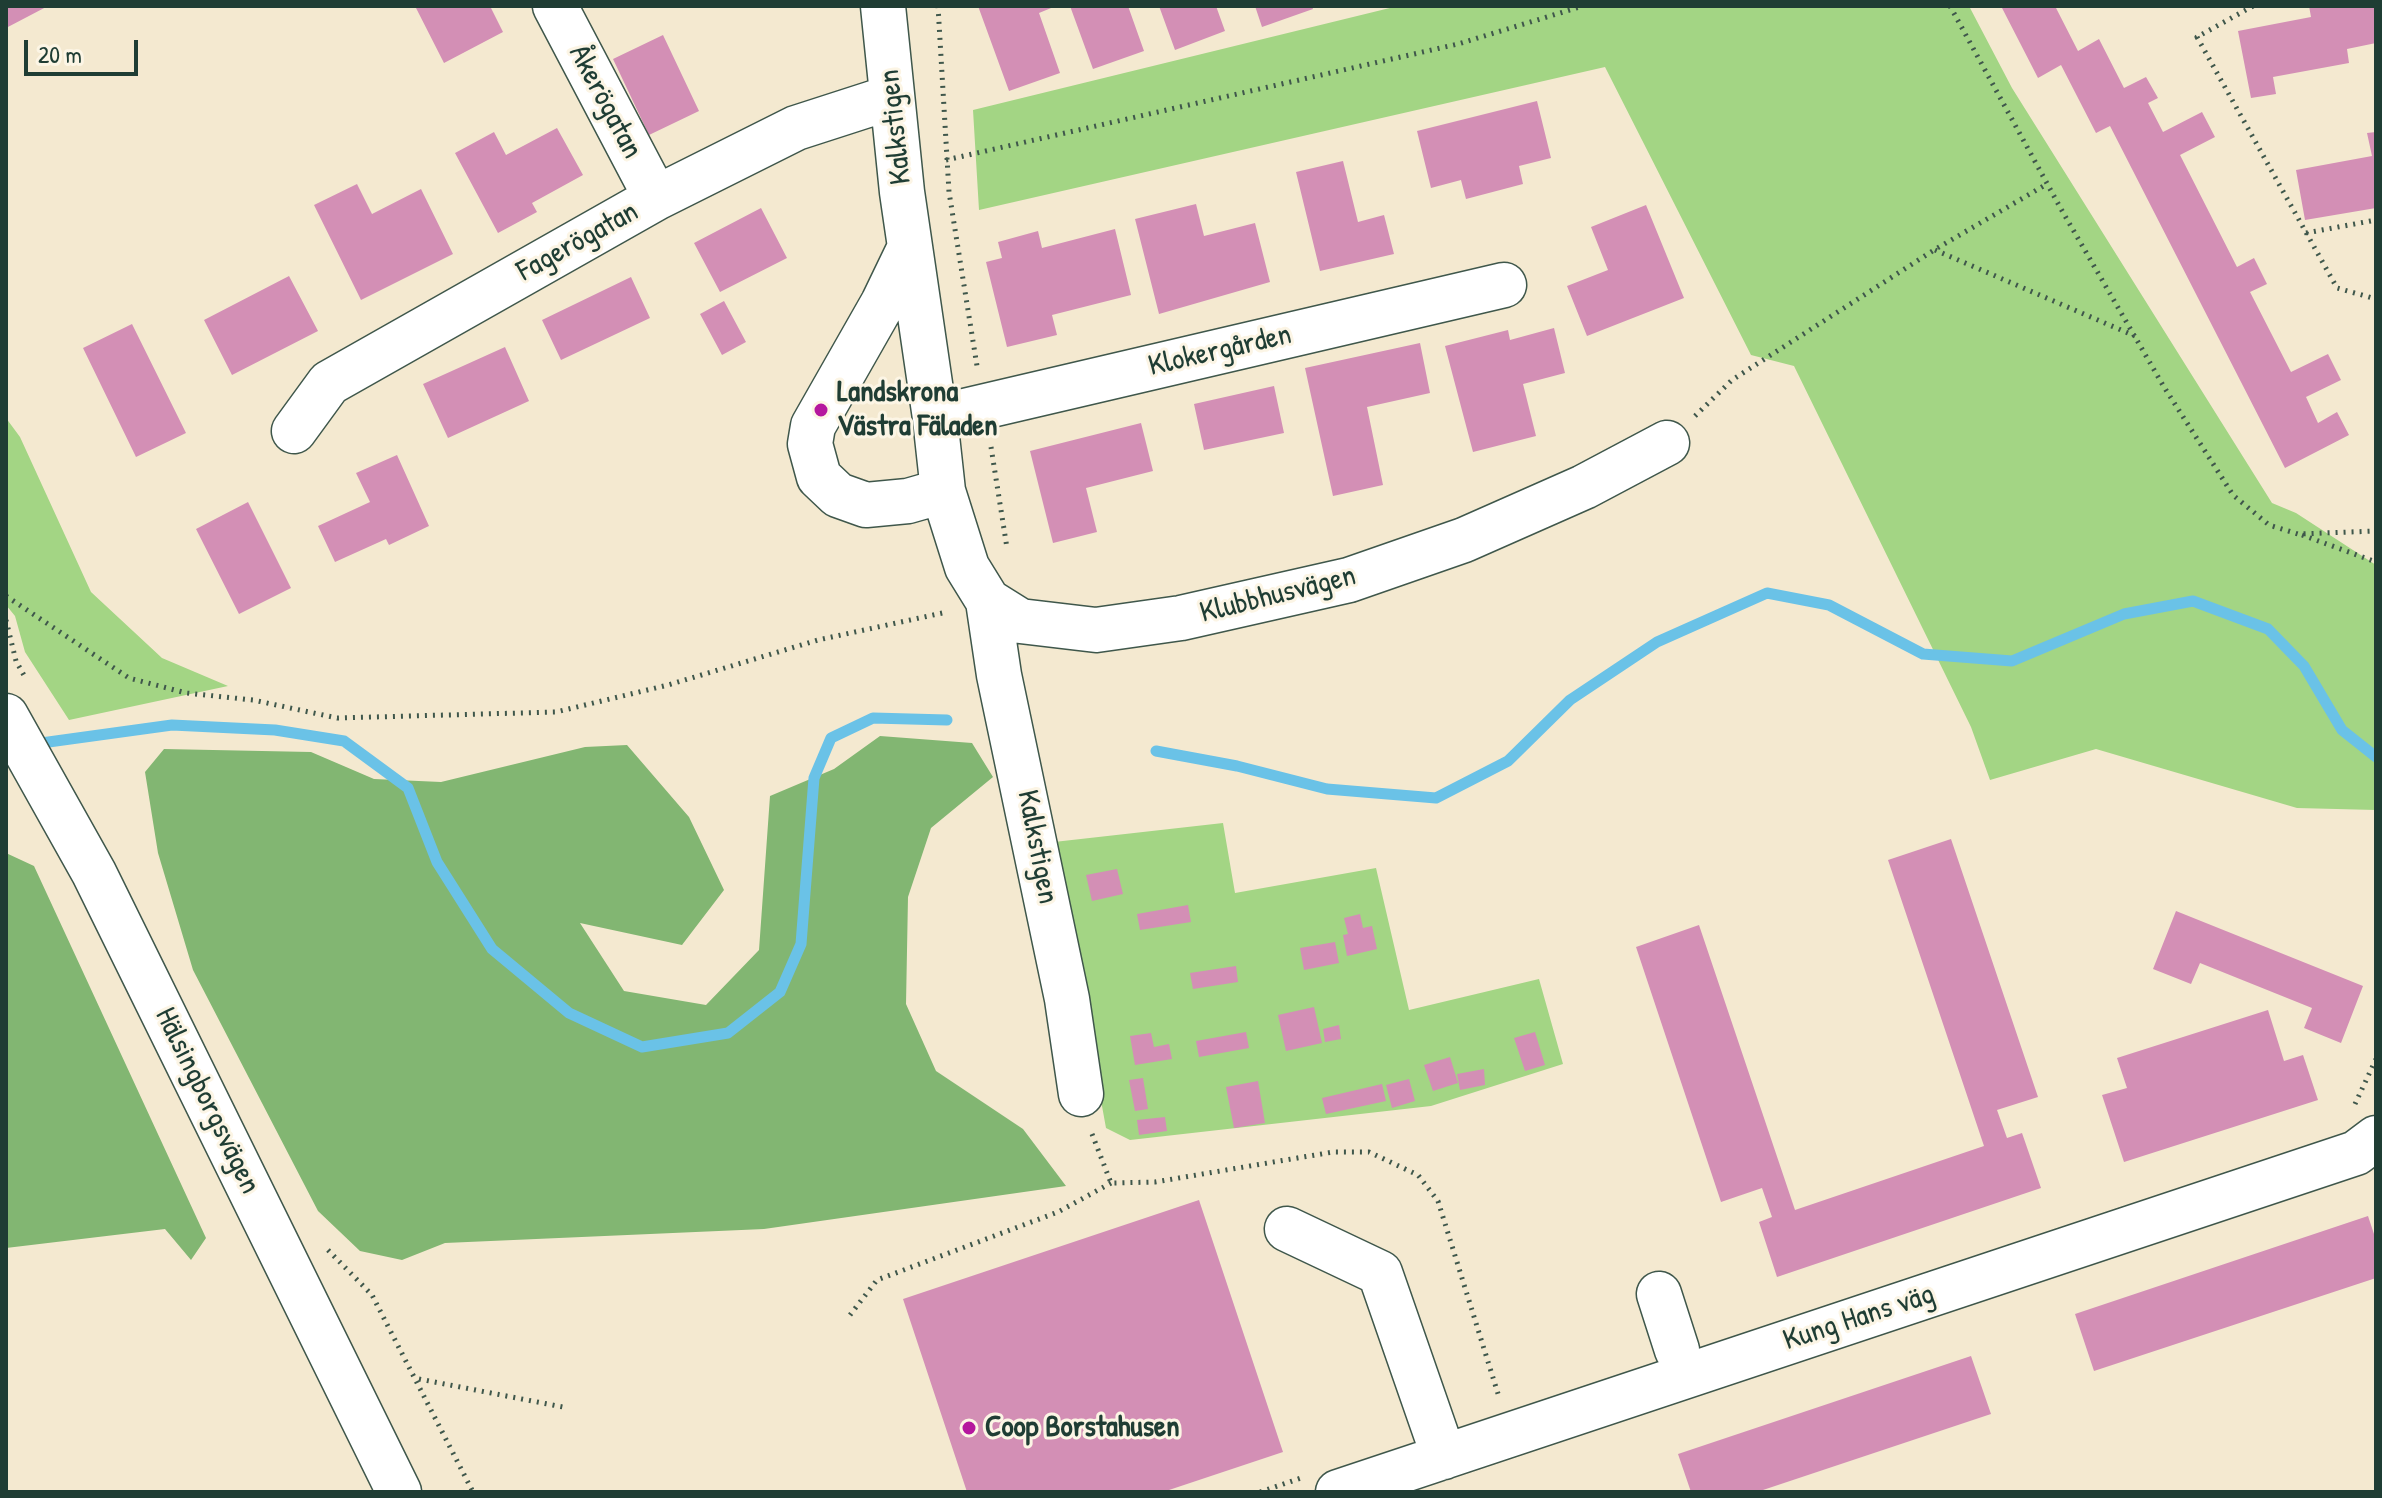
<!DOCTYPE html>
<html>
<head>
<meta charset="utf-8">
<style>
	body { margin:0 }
	#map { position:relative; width:2382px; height:1498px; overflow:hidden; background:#f4e9d0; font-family:"Patrick Hand",sans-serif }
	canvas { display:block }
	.frame { position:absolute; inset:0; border:8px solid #1f3d34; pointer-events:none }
	.scale { position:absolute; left:24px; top:40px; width:114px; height:36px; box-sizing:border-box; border:4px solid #1f3d34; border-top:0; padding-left:10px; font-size:24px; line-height:28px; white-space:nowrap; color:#1f3d34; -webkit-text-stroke:6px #fcf5e5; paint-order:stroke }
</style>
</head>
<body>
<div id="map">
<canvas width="2382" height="1498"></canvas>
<div class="frame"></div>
<div class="scale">20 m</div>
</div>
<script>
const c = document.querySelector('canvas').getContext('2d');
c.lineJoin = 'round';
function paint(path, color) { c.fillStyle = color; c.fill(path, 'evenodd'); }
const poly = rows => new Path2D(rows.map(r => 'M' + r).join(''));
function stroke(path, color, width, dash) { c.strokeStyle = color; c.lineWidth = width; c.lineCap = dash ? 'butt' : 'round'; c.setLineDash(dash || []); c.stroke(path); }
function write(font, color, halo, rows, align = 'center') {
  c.font = font + ' "Patrick Hand",sans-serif'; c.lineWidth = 6; c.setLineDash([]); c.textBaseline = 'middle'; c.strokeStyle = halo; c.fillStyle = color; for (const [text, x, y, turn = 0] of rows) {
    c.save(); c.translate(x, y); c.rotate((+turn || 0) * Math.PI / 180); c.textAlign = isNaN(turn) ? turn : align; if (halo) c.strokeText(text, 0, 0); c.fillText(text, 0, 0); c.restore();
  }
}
paint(poly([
	[1398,6,1969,6,2012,88,2272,503,2296,513,2376,565,2376,810,2297,808,2096,749,1990,780,1971,727,1794,366,1751,355,1605,67,979,210,973,110],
	[6,418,20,437,91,592,162,658,228,686,69,720,25,652,15,616,6,605],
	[1223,823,1235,893,1376,868,1409,1010,1539,979,1563,1064,1431,1106,1130,1140,1106,1128,1054,842]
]), '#a3d584');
paint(poly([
	[880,736,972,743,993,777,931,828,908,897,906,1004,936,1071,1023,1129,1066,1186,764,1229,445,1243,402,1260,360,1251,318,1211,193,970,158,853,145,772,164,749,311,752,374,779,441,782,585,747,627,745,689,817,724,890,682,945,580,923,624,991,706,1005,759,950,770,796,834,769],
	[6,853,34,866,206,1238,191,1260,165,1229,6,1248]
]), '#82b672');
stroke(poly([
	[34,744,172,725,275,730,344,741,408,788,437,862,492,949,569,1013,642,1047,728,1033,780,992,801,944,814,778,831,738,873,718,947,720],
	[1156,751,1237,766,1327,789,1436,798,1508,761,1570,700,1657,642,1767,593,1829,605,1923,654,2012,661,2124,614,2193,601,2268,629,2304,666,2342,730,2376,757]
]), '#6ac2e7', 11);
paint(poly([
	[6,6,48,6,6,28],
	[415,6,490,6,503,32,444,63],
	[978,6,1056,6,1039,13,1060,73,1009,91],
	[1070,6,1128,6,1144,51,1093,69],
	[1159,6,1216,6,1225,31,1175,50],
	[1255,6,1312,6,1313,9,1262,27],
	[2001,6,2055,6,2078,51,2099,39,2124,88,2146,77,2158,98,2148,103,2163,132,2202,112,2215,137,2180,155,2237,267,2254,258,2267,284,2250,292,2291,372,2328,354,2341,380,2306,397,2318,423,2337,412,2349,435,2285,468,2110,126,2096,133,2061,65,2038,78],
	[2309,6,2376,6,2376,43,2347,49,2349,63,2273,77,2276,94,2251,98,2238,31,2311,17],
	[663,35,699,111,649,135,613,59],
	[1537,101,1551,158,1519,166,1523,184,1466,199,1461,180,1431,188,1417,131],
	[557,128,583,175,532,203,537,212,498,233,455,153,494,132,506,155],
	[2376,132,2376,208,2305,220,2296,170,2372,156,2367,133],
	[1343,161,1358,222,1384,215,1394,254,1320,271,1296,172],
	[357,184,372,214,421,189,453,254,361,300,314,205],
	[1196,204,1204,236,1255,223,1270,282,1159,314,1135,219],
	[1646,205,1684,298,1587,336,1567,286,1608,270,1591,227],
	[761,208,787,258,720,292,694,243],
	[1115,229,1131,295,1052,315,1057,335,1007,347,986,262,1002,258,998,242,1038,231,1042,248],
	[289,276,318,331,232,375,204,320],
	[631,277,650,318,561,360,542,320],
	[724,301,746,342,722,355,700,314],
	[132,324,186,433,136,457,83,348],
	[1554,328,1565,373,1523,384,1536,436,1473,452,1445,346,1508,330,1510,340],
	[1420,343,1430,393,1367,407,1383,485,1333,496,1305,368],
	[505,347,529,401,448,438,423,384],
	[1274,386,1284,433,1204,450,1194,404],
	[1141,423,1153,471,1086,488,1097,532,1053,543,1030,451],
	[397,455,429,526,389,545,386,539,335,562,318,526,370,502,356,473],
	[248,502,291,588,239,614,196,529],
	[1951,839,2038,1097,1997,1110,2007,1138,2022,1133,2041,1188,1777,1277,1759,1222,1772,1217,1762,1188,1721,1202,1636,947,1699,925,1795,1210,1984,1146,1888,860],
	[1117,869,1123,894,1092,901,1086,875],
	[1188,905,1191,922,1140,930,1137,914],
	[2176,911,2363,986,2341,1043,2304,1028,2312,1008,2200,963,2191,984,2153,969],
	[1360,914,1363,928,1372,926,1377,949,1347,956,1343,935,1348,934,1344,918],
	[1335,942,1339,963,1304,970,1300,948],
	[1236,966,1238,982,1193,989,1190,973],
	[1314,1007,1322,1043,1286,1051,1278,1015],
	[2268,1010,2284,1061,2303,1055,2318,1100,2124,1162,2102,1095,2127,1088,2117,1058],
	[1339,1025,1341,1039,1325,1042,1323,1029],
	[1246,1032,1249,1048,1199,1057,1196,1041],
	[1535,1032,1545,1065,1525,1071,1514,1038],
	[1151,1033,1154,1047,1169,1044,1172,1059,1135,1065,1130,1036],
	[1450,1057,1458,1083,1433,1091,1424,1065],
	[1484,1069,1485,1085,1460,1090,1457,1074],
	[1143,1078,1148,1109,1135,1111,1129,1080],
	[1409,1079,1415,1101,1392,1108,1386,1085],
	[1258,1081,1265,1123,1234,1128,1226,1087],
	[1382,1084,1386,1101,1326,1114,1322,1098],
	[1165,1117,1167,1131,1139,1135,1137,1120],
	[1199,1200,1283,1452,1163,1492,967,1492,903,1299],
	[2368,1216,2376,1240,2376,1278,2094,1371,2075,1314],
	[1971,1356,1991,1414,1757,1492,1691,1492,1678,1454]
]), '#d38fb5');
const minor = poly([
	[555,6,656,198],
	[883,6,902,192,935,418,943,491,908,501,866,505,838,495,819,477,810,444,813,426,883,303,910,247],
	[935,418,1504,285],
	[294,431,329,383,656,198,796,128,892,97],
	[943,491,967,567,988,601,1020,621,1096,630,1181,618,1349,580,1464,540,1584,487,1667,443],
	[988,601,999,675,1067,999,1081,1094],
	[1287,1229,1380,1273,1444,1457],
	[1659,1294,1677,1350],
	[1338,1492,2356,1153,2376,1138]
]);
const major = poly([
	[6,716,94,873,399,1492]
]);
stroke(minor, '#3f574b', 47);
stroke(major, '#3f574b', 47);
stroke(poly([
	[938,6,949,192,977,366],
	[1950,6,2061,209,2164,387,2233,495,2269,525,2298,534,2376,531],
	[2253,6,2197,37,2337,288,2376,299],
	[946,160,1458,44,1583,6],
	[2306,233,2376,220],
	[1935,250,2135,336],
	[1695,416,1732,380,1934,250,2047,184],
	[991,447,1007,548],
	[2302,535,2376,562],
	[6,596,129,678,186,693,253,700,337,718,556,712,668,685,818,640,947,612],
	[6,620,16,661,26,679],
	[2355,1104,2376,1059],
	[1092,1134,1111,1183,1155,1182,1333,1152,1369,1152,1418,1175,1438,1201,1499,1397],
	[328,1250,372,1295,473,1492],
	[850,1315,877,1280,1058,1212,1111,1183],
	[419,1379,563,1407],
	[1260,1492,1301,1478]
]), '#3f574b', 5, [2, 6]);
stroke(minor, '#fff', 44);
stroke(major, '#fff', 44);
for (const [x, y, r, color] of [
	[821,410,8,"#b5179e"],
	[969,1428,8,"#b5179e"]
]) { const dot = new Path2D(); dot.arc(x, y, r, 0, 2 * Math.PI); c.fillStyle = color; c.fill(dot); stroke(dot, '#fcf5e5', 3); }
write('30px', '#1f3d34', '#fcf5e5', [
	["Åkerögatan",605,102,62],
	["Kalkstigen",896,127,-96],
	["Fagerögatan",578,242,-29],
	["Klokergården",1220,351,-13],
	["Klubbhusvägen",1278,595,-14],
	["Kalkstigen",1037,847,79],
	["Hälsingborgsvägen",207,1101,64],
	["Kung Hans väg",1859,1318,-18]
]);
write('bold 30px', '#1f3d34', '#fcf5e5', [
	["Landskrona",837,393],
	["Västra Fäladen",837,427],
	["Coop Borstahusen",985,1428]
], 'left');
</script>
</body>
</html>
